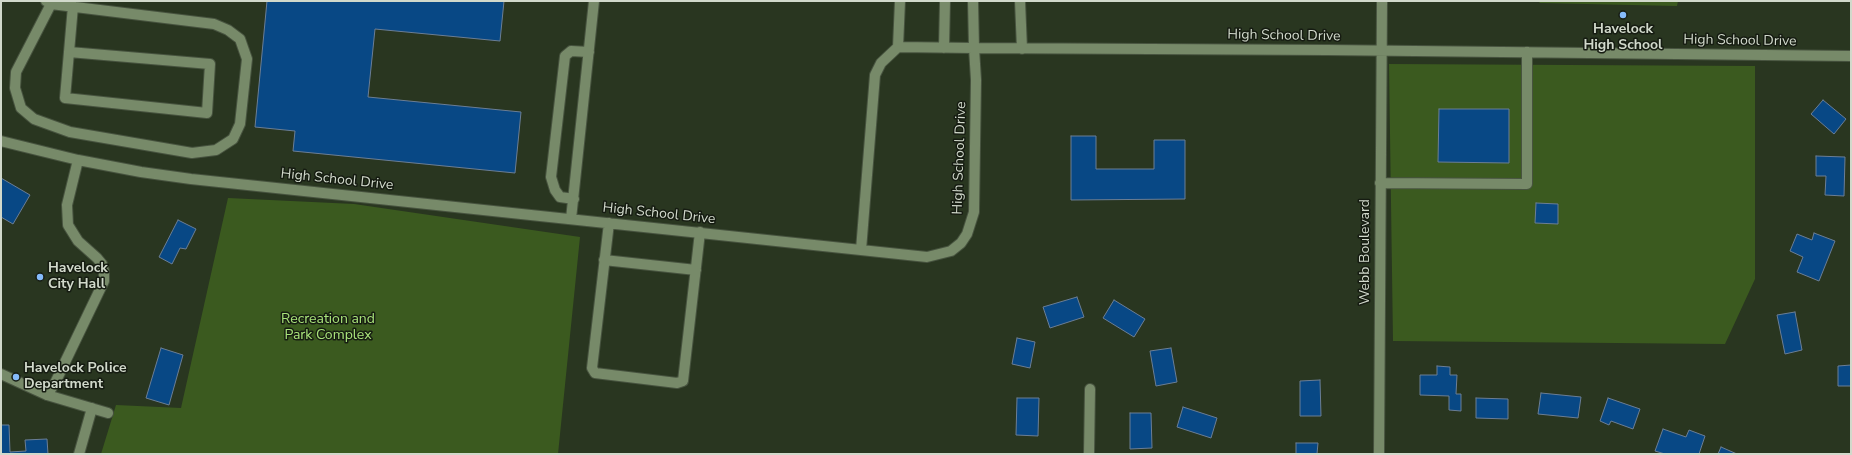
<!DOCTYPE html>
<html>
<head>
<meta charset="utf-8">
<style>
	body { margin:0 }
	#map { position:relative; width:1852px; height:455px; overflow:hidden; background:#293620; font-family:"Nunito Sans",sans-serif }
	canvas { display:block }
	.frame { position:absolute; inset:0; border:2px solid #d1d9cb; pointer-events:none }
</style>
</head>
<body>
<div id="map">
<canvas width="1852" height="455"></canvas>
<div class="frame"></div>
</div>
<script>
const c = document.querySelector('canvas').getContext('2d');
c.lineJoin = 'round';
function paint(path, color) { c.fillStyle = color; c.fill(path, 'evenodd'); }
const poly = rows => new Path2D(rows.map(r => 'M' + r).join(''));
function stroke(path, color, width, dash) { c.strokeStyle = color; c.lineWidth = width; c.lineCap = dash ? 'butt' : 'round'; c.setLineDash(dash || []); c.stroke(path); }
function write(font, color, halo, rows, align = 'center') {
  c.font = font + ' "Nunito Sans",sans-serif'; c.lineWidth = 3; c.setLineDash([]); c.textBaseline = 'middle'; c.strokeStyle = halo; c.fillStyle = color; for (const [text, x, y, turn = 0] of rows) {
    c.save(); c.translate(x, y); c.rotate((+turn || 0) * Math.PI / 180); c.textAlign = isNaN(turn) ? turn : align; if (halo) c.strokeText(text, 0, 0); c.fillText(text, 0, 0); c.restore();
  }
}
paint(poly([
	[1538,1,1678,1,1677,6,1540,3],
	[1389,64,1755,66,1755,279,1725,344,1393,341],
	[228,198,354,204,580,237,558,454,101,454,116,405,181,408]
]), '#3b5a1f');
const building = poly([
	[267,1,504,1,500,41,375,29,368,97,521,112,515,173,293,151,295,131,255,127,267,1],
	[1823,100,1846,119,1834,134,1811,114,1823,100],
	[1439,109,1509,109,1509,163,1438,162,1439,109],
	[1071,136,1096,136,1096,169,1154,169,1154,140,1185,140,1185,199,1071,200,1071,136],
	[1816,156,1845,157,1844,196,1825,195,1826,176,1816,176,1816,156],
	[1,178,30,195,13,224,1,217,1,178],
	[1536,203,1558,204,1558,224,1535,223,1536,203],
	[178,220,196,229,186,249,180,248,172,264,159,257,178,220],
	[1814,233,1835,241,1819,281,1797,272,1803,257,1790,251,1797,234,1812,240,1814,233],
	[1077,297,1084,317,1050,328,1043,307,1077,297],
	[1114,300,1145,319,1134,337,1103,318,1114,300],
	[1795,312,1802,350,1785,354,1777,315,1795,312],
	[1017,338,1035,342,1030,368,1012,364,1017,338],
	[161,348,183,355,169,405,146,398,161,348],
	[1171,348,1177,382,1156,386,1150,351,1171,348],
	[1851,365,1851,386,1838,386,1838,366,1851,365],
	[1437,366,1450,367,1450,375,1457,375,1456,394,1461,394,1461,411,1449,410,1449,396,1420,395,1420,375,1437,375,1437,366],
	[1320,380,1321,416,1300,416,1300,381,1320,380],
	[1541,393,1581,397,1578,418,1538,414,1541,393],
	[1017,398,1039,398,1038,436,1016,435,1017,398],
	[1476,398,1508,399,1508,419,1476,418,1476,398],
	[1608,398,1640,409,1633,429,1611,421,1609,425,1600,421,1608,398],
	[1183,407,1217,418,1211,438,1177,427,1183,407],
	[1130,413,1151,413,1152,448,1130,449,1130,413],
	[1,425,9,425,10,452,26,451,25,440,47,439,48,454,1,454,1,425],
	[1663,429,1686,437,1689,430,1705,436,1699,454,1665,454,1655,451,1663,429],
	[1296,443,1318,443,1317,454,1296,454,1296,443],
	[1721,447,1737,454,1718,454,1721,447]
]);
paint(building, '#084885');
stroke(building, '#6b7e95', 1);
const minor = poly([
	[46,1,51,4,214,24,228,30,240,39,247,59,240,124,233,139,216,150,192,153,70,132,34,119,21,108,15,88,16,72,51,4],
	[1020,1,1022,49],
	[898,47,900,1],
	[944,48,945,1],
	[69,52,210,64,207,113,65,98,73,6],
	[1,141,78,160,141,172,191,179,927,257,951,251,961,243,967,234,974,212,976,80,974,48,1327,50,1851,56],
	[1380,183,1527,184,1527,52],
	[574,199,560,197,555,190,551,177,565,56,571,51,589,52],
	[571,219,594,1],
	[609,223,592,368,595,373,677,383,683,381,700,232],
	[861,250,875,75,881,63,898,47,974,48,973,1],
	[604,260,696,270],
	[1,374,47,395,108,413],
	[47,395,55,383,104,281,104,272,102,264,97,258,78,241,68,225,67,205,78,160],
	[79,454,92,408],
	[1089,454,1090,389],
	[1379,454,1382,1]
]);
stroke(minor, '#47533f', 12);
stroke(minor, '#778a69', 10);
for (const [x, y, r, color] of [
	[1623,15,4,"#85bbfb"],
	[40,277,4,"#85bbfb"],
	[16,377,4,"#85bbfb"]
]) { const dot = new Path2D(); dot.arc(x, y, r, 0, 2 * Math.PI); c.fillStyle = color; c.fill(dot); stroke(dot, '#161c12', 1.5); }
write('bold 14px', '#d1d9cb', '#161c12', [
	["Havelock",1623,30,"center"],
	["High School",1623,46,"center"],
	["Havelock",48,269],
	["City Hall",48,285],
	["Havelock Police",24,369],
	["Department",24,385]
], 'left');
write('14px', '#d1d9cb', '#161c12', [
	["High School Drive",1284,36,1],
	["High School Drive",1740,41,1],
	["High School Drive",960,158,-88],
	["High School Drive",337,180,6],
	["High School Drive",659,214,6],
	["Webb Boulevard",1366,252,-90]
]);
write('14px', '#a9e37a', '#161c12', [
	["Recreation and",328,320],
	["Park Complex",328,336]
]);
</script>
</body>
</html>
